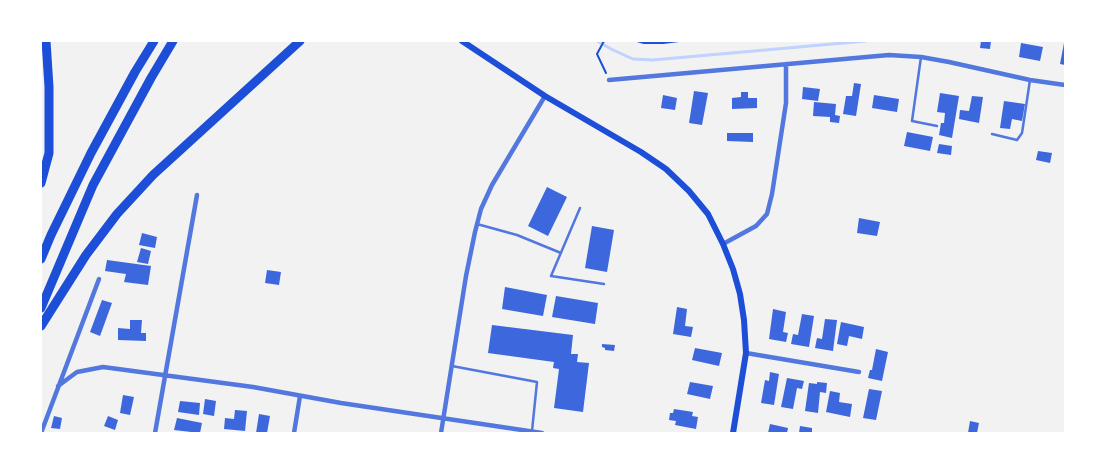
<!DOCTYPE html>
<html>
<head>
<meta charset="utf-8">
<style>
	body { margin:0 }
	#map { position:relative; width:1106px; height:474px; overflow:hidden; background:#f2f2f2; font-family:Raleway,sans-serif }
	canvas { display:block }
	.frame { position:absolute; inset:0; border:42px solid #fff; pointer-events:none }
</style>
</head>
<body>
<div id="map">
<canvas width="1106" height="474"></canvas>
<div class="frame"></div>
</div>
<script>
const c = document.querySelector('canvas').getContext('2d');
c.lineJoin = 'round';
const poly = rows => new Path2D(rows.map(r => 'M' + r).join(''));
function stroke(path, color, width, dash) { c.strokeStyle = color; c.lineWidth = width; c.lineCap = dash ? 'butt' : 'round'; c.setLineDash(dash || []); c.stroke(path); }
function paint(path, color) { c.fillStyle = color; c.fill(path, 'evenodd'); }
stroke(poly([
	[597,41,613,50,633,59,653,60,866,41]
]), '#bfd3fe', 3);
paint(poly([
	[981,41,991,41,990,49,980,48],
	[1021,43,1043,47,1040,61,1019,57],
	[1064,43,1065,43,1065,65,1060,64],
	[854,83,861,84,856,116,843,114,846,96,852,96],
	[803,87,820,89,818,101,802,99],
	[694,91,708,93,702,125,689,123],
	[741,92,748,92,748,98,757,98,757,108,732,109,732,98,741,97],
	[940,93,959,96,952,138,939,135,941,123,944,123,945,113,937,112],
	[663,95,677,98,675,110,661,108],
	[874,95,899,99,897,112,872,108],
	[972,96,983,97,979,123,959,119,960,110,969,111],
	[1004,101,1025,104,1022,121,1012,119,1010,129,1000,128],
	[814,102,836,104,835,115,840,116,839,123,830,122,830,117,813,116],
	[907,132,933,137,930,151,904,146],
	[727,133,753,133,753,142,727,141],
	[939,144,952,146,951,155,937,153],
	[1038,151,1052,153,1050,163,1036,160],
	[547,187,567,197,548,236,528,226],
	[859,218,880,222,877,236,857,233],
	[592,226,614,230,607,272,585,268],
	[142,233,157,237,155,248,139,245],
	[141,248,151,251,148,264,137,262],
	[107,260,151,266,148,285,124,282,126,274,105,271],
	[267,270,281,272,279,285,265,283],
	[505,287,547,295,543,316,502,309],
	[556,296,598,303,595,324,552,317],
	[102,300,112,303,100,336,90,332],
	[677,307,687,309,685,326,693,327,691,337,673,334],
	[773,309,786,312,783,332,788,333,786,342,769,339],
	[802,314,814,316,809,347,791,344,793,334,798,335],
	[825,319,837,320,833,351,815,348,817,338,822,339],
	[130,320,142,320,141,333,146,333,146,341,118,340,118,328,130,329],
	[841,322,864,327,862,339,849,336,847,346,837,344],
	[492,325,573,335,571,354,578,354,577,362,589,363,583,412,554,408,559,369,553,368,554,362,488,353],
	[602,344,615,345,614,351,605,350,605,348,602,347],
	[695,348,722,353,719,366,692,360],
	[876,349,888,352,882,381,868,378,870,370,872,370],
	[770,372,779,374,774,405,761,403,765,380,769,381],
	[787,378,804,381,802,389,797,388,793,409,781,407],
	[690,382,713,386,710,399,687,394],
	[817,382,827,383,826,393,820,392,818,413,805,411,809,383,817,384],
	[869,389,882,391,876,420,863,418],
	[830,391,840,393,839,402,852,404,850,417,826,412],
	[123,395,134,397,130,415,120,413],
	[205,399,216,401,214,416,203,414],
	[180,401,200,403,199,415,178,412],
	[674,409,693,412,692,416,698,417,696,429,675,425,676,421,669,420,670,413,673,413],
	[235,410,247,411,245,431,224,429,225,418,234,419],
	[259,414,270,416,267,433,256,433],
	[54,416,62,418,60,429,51,428],
	[108,416,118,420,115,430,104,426],
	[177,418,202,423,200,433,174,430],
	[970,421,979,423,977,433,968,433],
	[770,424,788,428,787,433,768,433],
	[800,426,812,428,812,433,799,433]
]), '#3d67dc');
stroke(poly([
	[604,41,597,54,606,73],
	[637,41,644,43,663,43,679,41]
]), '#1d4ed8', 2);
stroke(poly([
	[921,57,912,121,937,126],
	[992,134,1017,140,1022,133,1030,80],
	[580,208,551,276,604,284],
	[477,224,517,235,561,253],
	[452,366,537,382,532,431]
]), '#5277de', 2.5);
stroke(poly([
	[609,80,889,55,921,57,949,62,1030,80,1065,85],
	[723,244,756,226,767,214,772,194,786,103,786,64],
	[746,353,859,372],
	[58,386,77,372,103,367,253,387,341,403,542,433],
	[41,433,99,279],
	[155,433,197,195],
	[294,433,300,396],
	[441,433,466,276,475,232,481,209,492,185,545,96]
]), '#5277de', 4.5);
stroke(poly([
	[462,41,545,96,641,152,666,169,689,191,708,214,723,244,733,269,740,294,744,320,746,353,733,433]
]), '#1d4ed8', 6);
stroke(poly([
	[41,183,49,153,49,87,46,41],
	[41,259,51,235,91,153,135,72,154,41],
	[41,308,93,185,151,78,173,41],
	[41,326,86,255,117,214,153,175,300,41]
]), '#1d4ed8', 9);
</script>
</body>
</html>
